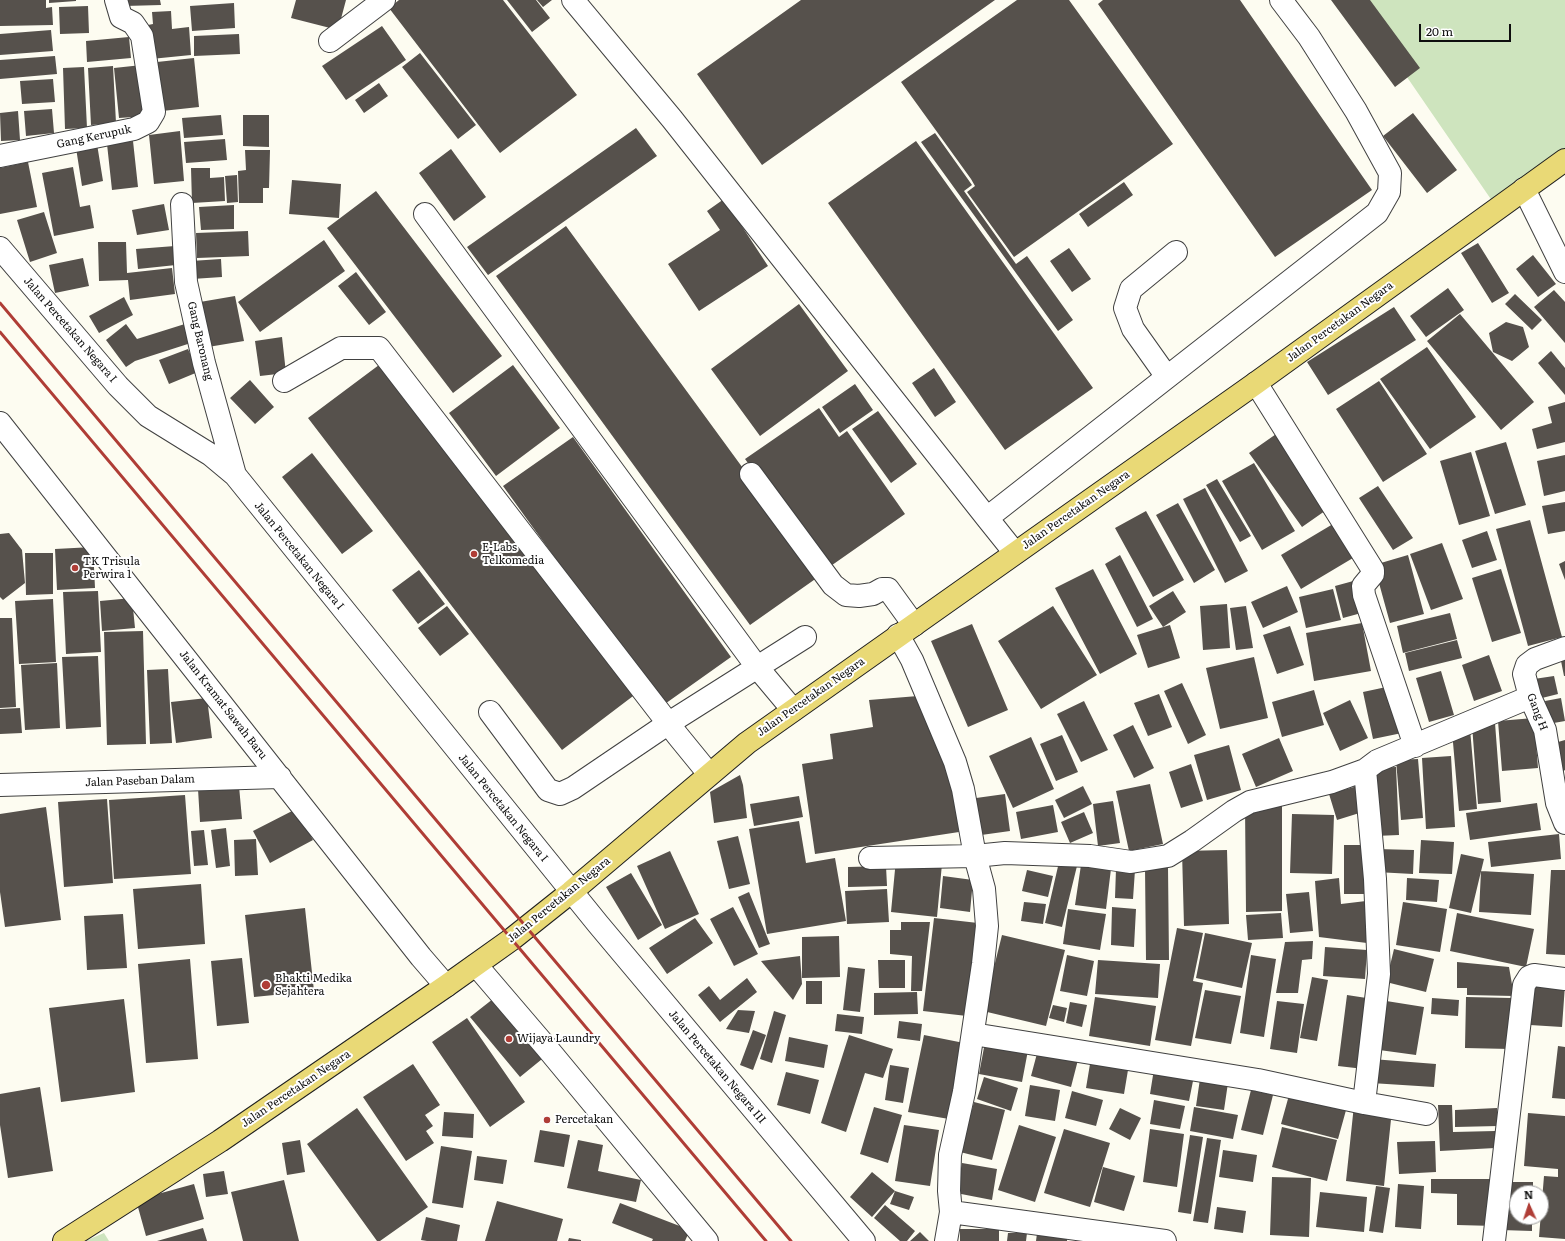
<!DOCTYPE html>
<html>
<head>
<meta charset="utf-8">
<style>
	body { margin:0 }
	#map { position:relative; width:1565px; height:1241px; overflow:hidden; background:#fdfcf1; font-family:Literata,serif }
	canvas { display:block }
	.north { position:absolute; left:1509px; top:1185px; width:40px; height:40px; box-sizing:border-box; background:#fff; border:1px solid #9f9f9f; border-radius:50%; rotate:357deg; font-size:11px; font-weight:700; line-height:16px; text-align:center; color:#0e0e0e }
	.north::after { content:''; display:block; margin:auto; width:14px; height:18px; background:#af3d36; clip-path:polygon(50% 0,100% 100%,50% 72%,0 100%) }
	.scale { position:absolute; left:1419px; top:24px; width:92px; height:18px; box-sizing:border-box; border:2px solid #0e0e0e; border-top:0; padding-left:5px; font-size:12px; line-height:14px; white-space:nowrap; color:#0e0e0e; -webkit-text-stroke:3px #fff; paint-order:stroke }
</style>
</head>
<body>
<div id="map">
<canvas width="1565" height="1241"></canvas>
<div class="north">N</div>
<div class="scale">20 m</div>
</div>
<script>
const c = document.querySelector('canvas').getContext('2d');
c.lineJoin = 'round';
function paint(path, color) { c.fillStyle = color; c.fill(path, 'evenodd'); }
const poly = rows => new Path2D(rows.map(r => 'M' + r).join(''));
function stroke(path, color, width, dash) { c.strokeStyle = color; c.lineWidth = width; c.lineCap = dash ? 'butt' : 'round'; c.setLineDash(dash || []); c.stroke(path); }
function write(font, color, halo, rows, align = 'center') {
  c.font = font + ' Literata,serif'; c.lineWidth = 4; c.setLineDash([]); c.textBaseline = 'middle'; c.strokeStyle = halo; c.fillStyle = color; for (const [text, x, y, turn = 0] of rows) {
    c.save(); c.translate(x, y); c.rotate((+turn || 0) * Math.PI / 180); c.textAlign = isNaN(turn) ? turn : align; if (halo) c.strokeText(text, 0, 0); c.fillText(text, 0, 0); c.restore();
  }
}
paint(poly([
	[1354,0,1565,0,1565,164,1499,211],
	[104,1233,109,1241,85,1241]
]), '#cee4be');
paint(poly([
	[0,0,46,0,46,8,52,7,53,25,0,26],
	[49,0,76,0,76,1,49,3],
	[125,0,160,0,161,5,125,6],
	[296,0,346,0,338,30,291,18],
	[399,0,503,0,577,95,500,153,389,8],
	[507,0,536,0,550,18,532,32],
	[537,0,552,0,543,7],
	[801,0,995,0,762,165,697,74],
	[1017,0,1069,0,1173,144,1014,257,967,192,975,186,971,179,901,82],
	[1103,0,1240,0,1372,190,1275,257,1098,4],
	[1331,0,1370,0,1420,68,1395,87],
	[234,3,235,28,192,31,190,6],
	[88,6,89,33,60,34,59,7],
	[171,11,172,29,189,27,191,55,151,59,148,25,153,24,152,12],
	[382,26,406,60,346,100,322,66],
	[51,30,53,51,0,55,0,34],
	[239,34,240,54,194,56,194,36],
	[129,37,131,58,87,62,86,41],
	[420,53,476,125,458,139,402,67],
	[55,56,57,74,0,79,0,60],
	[194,58,199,107,162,111,157,62],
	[142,65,147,116,119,118,114,68],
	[113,66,116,123,91,125,88,68],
	[84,67,87,128,65,129,63,68],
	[53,79,55,102,22,104,20,81],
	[379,83,388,96,364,113,355,100],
	[52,109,54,133,26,136,24,111],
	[18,111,20,140,1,141,0,113],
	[1413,113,1457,170,1427,193,1383,136],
	[221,115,223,135,184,138,182,118],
	[243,115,269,115,269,147,243,146],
	[636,128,657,156,488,275,467,247],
	[180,131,184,181,154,184,149,135],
	[935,133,972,185,964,191,1016,264,1027,256,1073,320,1058,331,921,142],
	[225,139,227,160,186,163,184,142],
	[133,141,138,187,112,190,107,144],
	[916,141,1093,388,1005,450,828,203],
	[97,144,103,181,82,186,76,148],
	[451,149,486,197,454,221,419,173],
	[245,150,270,150,269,188,263,188,263,203,239,203,238,171,246,170],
	[28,162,37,207,0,214,0,168],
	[73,167,80,207,90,205,94,228,54,236,42,173],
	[191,168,210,168,210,178,224,177,225,201,192,203],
	[237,175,238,202,227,203,225,176],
	[292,180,341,184,339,218,289,214],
	[1124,182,1133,195,1088,227,1079,214],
	[376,191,502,356,453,393,327,228],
	[724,199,768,266,699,311,668,264,720,230,707,211],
	[164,204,169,230,137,235,132,210],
	[234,205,234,229,201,230,199,207],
	[44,212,57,253,30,262,17,220],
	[566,226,821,575,750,625,496,276],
	[248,231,249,256,197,258,196,233],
	[324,240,345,271,260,332,238,302],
	[98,242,126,242,127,273,172,268,175,294,130,300,128,280,99,281],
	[1478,243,1509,293,1492,303,1461,253],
	[175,246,176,265,138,269,136,249],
	[1069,248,1091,279,1072,292,1050,261],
	[1533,255,1556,284,1538,297,1516,269],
	[83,258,89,286,55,293,49,265],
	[221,259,222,277,192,279,191,261],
	[356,272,386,312,369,325,338,286],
	[1448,288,1464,310,1426,337,1410,316],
	[1554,290,1565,302,1565,343,1534,307],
	[1515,294,1542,320,1532,330,1505,304],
	[235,296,244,341,208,347,200,302],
	[124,297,133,315,99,333,89,316],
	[799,304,848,371,760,436,711,369],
	[1394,307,1416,340,1328,395,1307,362],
	[1460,314,1534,402,1501,430,1427,341],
	[1506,322,1523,327,1529,347,1512,361,1493,352,1489,333],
	[188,323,194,342,135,361,126,367,106,340,126,324,137,339],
	[282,337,286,373,260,376,255,341],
	[1427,347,1476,417,1430,449,1380,379],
	[188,349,198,372,169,384,159,360],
	[1551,351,1565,368,1565,395,1538,363],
	[387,359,641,690,562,750,308,418],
	[513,365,560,428,496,476,449,413],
	[934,368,956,402,935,417,912,383],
	[250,380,274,407,255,424,230,398],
	[1379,381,1427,454,1383,482,1336,409],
	[855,384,873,410,840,433,822,407],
	[1565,402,1565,442,1537,449,1532,429,1552,423,1548,407],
	[819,408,839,437,847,431,905,514,825,570,745,459],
	[878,411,917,464,891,483,852,429],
	[1279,432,1332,506,1302,527,1249,453],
	[573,437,731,657,662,706,503,486],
	[1506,442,1526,505,1495,514,1475,451],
	[1471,452,1490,516,1459,525,1440,461],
	[312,453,373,531,342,554,282,477],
	[1565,455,1565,491,1544,496,1537,461],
	[1254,463,1295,531,1262,550,1222,481],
	[1217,479,1251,536,1240,542,1206,485],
	[1378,486,1413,538,1393,550,1359,498],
	[1205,488,1248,571,1225,583,1183,499],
	[1565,502,1565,531,1548,534,1542,506],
	[1178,503,1215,570,1194,583,1156,515],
	[1146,511,1184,580,1153,597,1115,528],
	[1530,520,1562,637,1528,646,1496,529],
	[1338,521,1358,555,1301,589,1281,555],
	[1487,531,1497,560,1472,568,1462,540],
	[9,533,22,550,25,583,3,600,0,597,0,534],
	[1442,543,1463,599,1431,610,1410,554],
	[93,547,95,588,57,590,55,549],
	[25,553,53,553,53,594,26,595],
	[1120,555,1153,619,1137,627,1105,564],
	[1408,555,1424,614,1390,623,1374,565],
	[1565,561,1565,580,1559,564],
	[1093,569,1137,654,1100,674,1055,588],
	[1501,569,1521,633,1492,642,1472,578],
	[419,570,445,604,418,624,392,590],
	[1357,580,1365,612,1343,618,1335,586],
	[1287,586,1298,612,1263,628,1251,602],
	[1333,589,1341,620,1306,628,1299,597],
	[98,591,101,652,66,654,63,592],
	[1173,591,1186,612,1163,627,1149,606],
	[132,598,135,628,102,631,100,601],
	[53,599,56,662,19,664,15,601],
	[1227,604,1230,648,1203,650,1200,606],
	[447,606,469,634,440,656,418,628],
	[1053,606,1097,675,1041,709,998,641],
	[1246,606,1253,648,1236,650,1230,608],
	[1450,613,1457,639,1403,653,1397,626],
	[0,618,12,618,16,707,0,708],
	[1362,623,1371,671,1314,681,1306,633],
	[972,624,1008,710,968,727,931,641],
	[1170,625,1180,658,1148,668,1137,635],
	[1290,626,1304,665,1277,674,1263,635],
	[143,631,146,744,107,745,104,632],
	[1457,640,1462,658,1409,671,1405,653],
	[1565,649,1565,676,1564,676,1559,651],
	[1489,655,1502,691,1474,701,1462,665],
	[98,656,101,727,66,729,62,657],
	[1254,657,1268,718,1220,729,1206,668],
	[57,663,60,728,25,730,21,665],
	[168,669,172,743,150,744,147,670],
	[1441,671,1454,715,1429,722,1416,678],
	[1554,676,1558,694,1538,699,1534,679],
	[1182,683,1206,735,1188,744,1164,691],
	[1391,686,1402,733,1373,739,1363,692],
	[1314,690,1324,725,1282,737,1272,702],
	[1159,694,1172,727,1148,736,1134,703],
	[918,696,948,748,959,832,815,854,802,764,833,759,830,734,873,727,869,700],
	[207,698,212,738,176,743,171,702],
	[1561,698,1565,721,1548,724,1545,701],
	[1350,700,1368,738,1340,751,1323,713],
	[1084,701,1108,750,1081,762,1057,714],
	[20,708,22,733,0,734,0,709],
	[1534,718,1538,768,1502,771,1498,721],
	[1495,723,1501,802,1478,804,1472,725],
	[1133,725,1154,768,1134,778,1113,735],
	[1470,729,1477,809,1459,811,1452,731],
	[1062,735,1078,772,1056,781,1040,744],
	[1031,737,1054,789,1013,808,989,756],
	[1279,738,1293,771,1256,787,1242,754],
	[1565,740,1565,770,1562,772,1551,744],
	[1229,745,1241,790,1207,800,1194,755],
	[1451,756,1455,827,1426,829,1422,758],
	[1418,759,1423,818,1401,820,1396,760],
	[1191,764,1203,801,1181,808,1169,772],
	[1396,767,1399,835,1375,836,1373,768],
	[740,775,743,785,747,818,714,823,710,792],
	[1150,784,1163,844,1129,851,1116,791],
	[1361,785,1369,810,1337,820,1329,794],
	[239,786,242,819,200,822,198,789],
	[1083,786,1092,804,1064,818,1055,800],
	[1005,794,1010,831,974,836,969,799],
	[185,795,191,874,114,879,109,800],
	[799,796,803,817,754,826,750,804],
	[107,799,113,883,64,887,58,802],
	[1113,801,1120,843,1098,846,1093,804],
	[1537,803,1541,830,1470,840,1466,813],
	[1053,805,1058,832,1021,839,1016,812],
	[1245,806,1282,806,1282,911,1246,912],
	[46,807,61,920,5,927,0,892,0,814],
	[296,809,313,840,270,863,253,831],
	[1084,812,1093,833,1070,843,1061,822],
	[1292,814,1334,815,1332,874,1290,873],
	[799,821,806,863,835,858,846,921,767,934,749,829],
	[226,828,230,866,216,868,211,830],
	[204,830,208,865,194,866,191,831],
	[1559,834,1561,859,1491,867,1488,842],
	[738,836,750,884,729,889,717,841],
	[256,839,258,875,235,876,234,840],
	[1421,840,1454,842,1452,874,1419,873],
	[1344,845,1369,845,1369,894,1344,894],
	[1377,849,1414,850,1413,874,1376,872],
	[1227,850,1229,924,1184,926,1182,851],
	[670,851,699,914,665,929,637,866],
	[1461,854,1484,859,1471,913,1449,908],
	[896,859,942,864,937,917,891,912],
	[1059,862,1077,866,1062,927,1045,923],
	[1081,865,1111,869,1106,909,1075,905],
	[886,866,887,886,848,887,848,867],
	[1168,867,1169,960,1146,960,1145,868],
	[1116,869,1135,870,1133,899,1115,898],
	[1027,870,1053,876,1048,897,1022,891],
	[1551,870,1565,870,1565,955,1546,954],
	[1481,871,1534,874,1531,915,1479,912],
	[631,873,662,925,638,940,606,887],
	[943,876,973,880,970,912,940,908],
	[1339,878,1341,904,1366,901,1367,943,1319,937,1315,881],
	[1407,878,1439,880,1437,902,1406,900],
	[201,884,205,944,138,949,133,889],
	[887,889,889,922,847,924,845,891],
	[749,892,770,944,759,948,738,897],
	[1309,892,1313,931,1290,933,1286,894],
	[1024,902,1046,904,1043,924,1021,921],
	[1403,902,1447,909,1440,952,1396,945],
	[733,907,758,954,734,966,710,919],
	[1112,907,1136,909,1134,947,1111,945],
	[305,908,314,991,254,997,245,915],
	[1068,909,1106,914,1100,950,1063,944],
	[1281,913,1283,938,1248,940,1246,915],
	[1457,913,1534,929,1526,967,1450,951],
	[123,914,127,968,87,970,84,916],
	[695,918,713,943,667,974,649,948],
	[934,918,978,923,967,1016,923,1011],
	[901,922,930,922,922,991,911,991,912,956,890,954,890,930,901,930],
	[1177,928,1203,933,1193,981,1203,983,1191,1046,1155,1040],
	[1205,933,1252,943,1242,988,1196,978],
	[1002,935,1065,950,1046,1026,983,1011],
	[839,936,840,977,802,978,802,937],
	[1313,941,1312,959,1302,960,1298,993,1276,993,1285,942],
	[1325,947,1367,950,1365,979,1323,976],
	[1394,949,1434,959,1426,992,1386,982],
	[1067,955,1094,961,1087,996,1060,991],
	[1251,955,1276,959,1264,1037,1240,1033],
	[800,956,802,984,793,1000,761,961],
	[242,958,249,1023,217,1026,211,961],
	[190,959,198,1059,146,1063,138,964],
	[878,960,905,960,905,988,879,988],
	[1098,960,1160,964,1158,998,1095,994],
	[1457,962,1509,967,1514,996,1467,995,1467,988,1457,988],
	[848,967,865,969,860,1012,843,1010],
	[1312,977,1328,980,1317,1041,1300,1038],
	[747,978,757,992,720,1022,698,995,709,986,720,1000],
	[806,981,822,981,822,1004,806,1004],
	[1533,984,1565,985,1562,1027,1530,1025],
	[1205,990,1241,996,1231,1044,1195,1038],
	[917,992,918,1014,874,1015,874,993],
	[498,995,547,1055,520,1077,470,1017],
	[1347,995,1373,999,1364,1069,1338,1066],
	[1095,997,1156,1006,1150,1046,1089,1036],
	[1466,997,1511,998,1510,1049,1465,1048],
	[1432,998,1459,1000,1458,1016,1431,1014],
	[124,999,135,1092,61,1102,49,1008],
	[1380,1000,1424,1007,1416,1055,1372,1049],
	[1277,1001,1304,1004,1297,1053,1270,1049],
	[1070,1002,1087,1005,1082,1027,1066,1023],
	[1053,1005,1067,1008,1064,1022,1049,1018],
	[738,1010,755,1011,749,1033,726,1029],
	[774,1011,786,1015,772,1063,760,1059],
	[837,1014,864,1017,862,1034,835,1031],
	[467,1018,525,1102,490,1127,432,1042],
	[899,1021,922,1024,920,1041,897,1038],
	[753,1030,766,1035,753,1070,740,1065],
	[849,1035,893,1049,883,1078,865,1073,846,1132,821,1123],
	[924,1035,964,1043,949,1119,908,1112],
	[789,1037,828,1045,824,1068,785,1061],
	[986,1037,1029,1045,1022,1082,979,1074],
	[1039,1046,1079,1056,1071,1087,1031,1076],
	[1558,1046,1565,1047,1565,1099,1552,1098],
	[1372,1059,1436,1064,1434,1087,1371,1083],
	[413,1064,440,1105,425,1115,433,1126,426,1131,434,1143,406,1161,363,1097],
	[1090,1064,1128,1070,1124,1094,1086,1088],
	[890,1065,909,1068,903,1103,885,1100],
	[1154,1069,1194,1076,1189,1101,1150,1094],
	[786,1072,819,1080,810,1114,777,1105],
	[1201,1072,1229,1076,1224,1110,1196,1106],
	[984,1077,1018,1088,1011,1111,977,1099],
	[1030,1085,1060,1090,1055,1121,1025,1116],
	[40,1087,53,1171,8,1178,0,1125,0,1094],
	[1291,1088,1348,1103,1338,1139,1281,1124],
	[1251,1090,1273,1095,1263,1135,1241,1130],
	[1072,1091,1103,1100,1096,1126,1065,1118],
	[1154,1100,1185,1106,1180,1129,1150,1124],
	[974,1102,1005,1110,992,1160,960,1152],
	[1354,1105,1392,1110,1384,1186,1346,1181],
	[1438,1105,1452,1105,1453,1132,1495,1131,1495,1148,1440,1151],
	[874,1107,902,1115,888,1163,860,1154],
	[1194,1107,1238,1115,1233,1139,1190,1131],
	[357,1108,428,1207,380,1241,377,1241,307,1144],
	[1120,1108,1141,1118,1130,1140,1109,1129],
	[1497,1108,1498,1126,1455,1127,1455,1110],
	[444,1112,474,1114,473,1138,442,1136],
	[1528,1113,1565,1116,1565,1239,1539,1237,1544,1176,1558,1177,1558,1169,1524,1166],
	[904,1125,939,1130,930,1186,895,1181],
	[1019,1125,1056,1137,1035,1202,998,1190],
	[1282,1127,1337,1140,1327,1181,1272,1167],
	[1064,1129,1110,1143,1090,1207,1044,1193],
	[1150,1129,1184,1134,1177,1187,1143,1182],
	[540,1130,570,1135,564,1167,534,1162],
	[1190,1135,1203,1137,1191,1214,1178,1212],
	[1207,1138,1221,1140,1208,1223,1193,1221],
	[300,1140,305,1172,287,1175,282,1143],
	[578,1140,603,1145,598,1171,641,1180,636,1202,567,1188],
	[1435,1141,1436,1172,1399,1174,1397,1142],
	[441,1146,472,1151,463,1208,432,1203],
	[1223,1150,1257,1155,1253,1182,1219,1177],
	[477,1156,507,1160,503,1184,474,1180],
	[962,1163,997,1169,992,1200,956,1193],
	[1103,1167,1135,1176,1124,1211,1094,1202],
	[224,1171,228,1194,206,1197,203,1174],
	[872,1172,895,1191,872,1217,850,1197],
	[1272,1177,1311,1178,1309,1237,1270,1235],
	[1431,1179,1495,1179,1495,1226,1457,1225,1457,1194,1431,1193],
	[284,1180,299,1241,243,1241,231,1192],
	[1502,1182,1533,1182,1533,1193,1517,1193,1517,1217,1532,1217,1532,1231,1501,1230],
	[194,1184,204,1219,146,1236,136,1200],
	[1398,1184,1424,1186,1421,1229,1395,1227],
	[1376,1186,1390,1188,1383,1233,1369,1231],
	[895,1191,914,1197,909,1210,890,1204],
	[1320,1192,1367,1197,1364,1232,1316,1227],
	[497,1201,563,1219,557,1241,485,1241],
	[620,1203,690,1230,685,1241,652,1241,653,1239,612,1223],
	[885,1205,915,1231,907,1241,900,1241,874,1218],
	[1217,1207,1246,1211,1243,1233,1214,1229],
	[426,1217,460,1225,457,1241,427,1241,421,1240],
	[1038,1226,1068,1230,1067,1241,1036,1241],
	[203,1228,207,1241,157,1241],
	[960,1229,999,1229,999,1241,960,1241],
	[920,1232,929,1241,910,1241],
	[1008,1233,1027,1233,1026,1241,1007,1241],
	[569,1238,581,1240,581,1241,568,1241]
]), '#56514c');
const minor = poly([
	[573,0,672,119,987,518,1015,553],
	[330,41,384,0],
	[0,156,134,129,148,122,154,112,142,36,133,23,121,17,116,0],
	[1524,189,1565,272],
	[182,204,186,282,204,363,235,475],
	[425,214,757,667,793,710],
	[0,248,118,386,148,416,211,455,235,475,598,924,864,1241],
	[1167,377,1133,329,1125,308,1131,289,1176,252],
	[284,381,341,348,379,348,678,736,709,774],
	[1256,383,1373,570,1373,574,1363,586,1364,595,1415,746],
	[0,423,421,957,446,986],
	[751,474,833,585,846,595,859,596,873,594,882,589,888,589,914,625],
	[987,518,1377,213,1389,192,1390,173,1356,111,1309,37,1281,0],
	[898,635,912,660,955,762,963,789,975,856,1005,853,1090,856,1131,862,1168,856,1192,841,1234,811,1250,802,1332,782,1365,770],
	[1565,648,1535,659,1527,665,1524,674,1530,697,1545,730,1557,803,1565,823],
	[490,712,548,790,560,794,573,788,669,723,805,637],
	[0,785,280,777],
	[870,858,975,856,984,889,987,926,983,964,964,1092,950,1155,949,1191,951,1212,946,1241],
	[476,965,547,1048,707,1241],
	[973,1034,1258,1080,1364,1103,1426,1114],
	[1364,1103,1379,974,1375,879,1365,770,1377,761,1530,697],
	[951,1212,1165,1241],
	[1494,1241,1524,985,1529,977,1534,975,1565,979]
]);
const major = poly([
	[64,1241,220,1141,446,986,512,939,571,892,747,743,1256,383,1565,160]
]);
stroke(minor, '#414141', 24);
stroke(major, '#1f1f1f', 24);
stroke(minor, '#fff', 22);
stroke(major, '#e9d976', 22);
stroke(poly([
	[0,303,791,1241],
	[0,332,766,1241]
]), '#af3d36', 3);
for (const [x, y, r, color] of [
	[474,554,4,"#af3d36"],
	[75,568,4,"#af3d36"],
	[266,985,5,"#af3d36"],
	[509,1039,4,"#af3d36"],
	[547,1120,4,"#af3d36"]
]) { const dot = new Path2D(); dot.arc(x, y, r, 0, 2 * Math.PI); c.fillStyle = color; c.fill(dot); stroke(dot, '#fff', 1.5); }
write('11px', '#0e0e0e', '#fff', [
	["Gang Kerupuk",94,137,-12],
	["Jalan Percetakan Negara",1340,322,-36],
	["Jalan Percetakan Negara I",70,330,49],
	["Gang Baronang",200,341,77],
	["Jalan Percetakan Negara",1076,510,-35],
	["Jalan Percetakan Negara I",299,556,51],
	["Jalan Percetakan Negara",811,697,-35],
	["Jalan Kramat Sawah Baru",223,705,52],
	["Gang H",1537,712,69],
	["Jalan Paseban Dalam",140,781,-2],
	["Jalan Percetakan Negara I",503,808,51],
	["Jalan Percetakan Negara",559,900,-39],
	["Jalan Percetakan Negara III",717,1067,50],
	["Jalan Percetakan Negara",296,1089,-34]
]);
write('11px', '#0e0e0e', '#fff', [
	["E-Labs",482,548],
	["Telkomedia",482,561],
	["TK Trisula",83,562],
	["Perwira 1",83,575],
	["Bhakti Medika",275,979],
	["Sejahtera",275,992],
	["Wijaya Laundry",517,1039],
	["Percetakan",555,1120]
], 'left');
</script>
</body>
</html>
